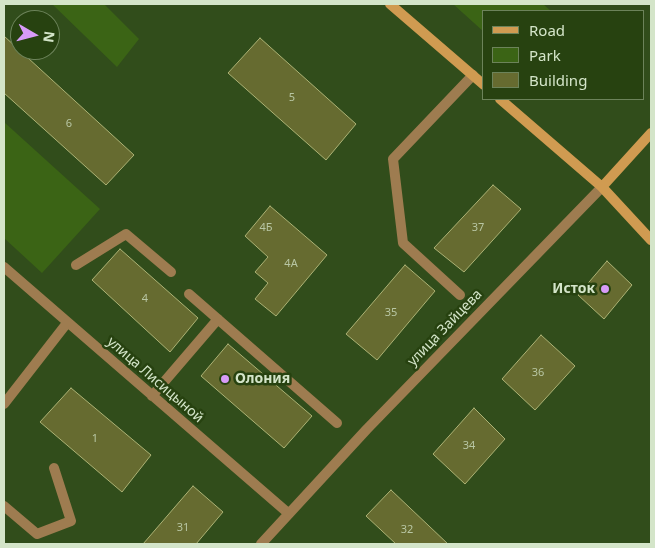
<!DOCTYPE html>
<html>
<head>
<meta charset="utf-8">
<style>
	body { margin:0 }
	#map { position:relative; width:655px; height:548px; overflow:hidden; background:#314d1b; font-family:"Noto Sans",sans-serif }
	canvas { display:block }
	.frame { position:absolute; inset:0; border:5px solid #d4e5c9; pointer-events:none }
	.legend { position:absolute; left:482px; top:10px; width:162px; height:90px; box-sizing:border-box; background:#274210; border:1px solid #6c835a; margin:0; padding:6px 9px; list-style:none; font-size:15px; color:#d4e5c9 }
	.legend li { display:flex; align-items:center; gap:10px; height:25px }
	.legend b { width:25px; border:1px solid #6c835a }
	.north { position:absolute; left:10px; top:10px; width:50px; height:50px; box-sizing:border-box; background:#274210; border:1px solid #6c835a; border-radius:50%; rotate:98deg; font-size:14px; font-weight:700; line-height:20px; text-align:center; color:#d4e5c9 }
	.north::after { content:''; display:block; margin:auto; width:18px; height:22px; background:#d89bf8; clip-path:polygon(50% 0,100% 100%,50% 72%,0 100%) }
</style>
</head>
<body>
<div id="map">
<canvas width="655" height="548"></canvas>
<div class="frame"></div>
<ul class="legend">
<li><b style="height:6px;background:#d09b51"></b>Road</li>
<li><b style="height:14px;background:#3b6415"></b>Park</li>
<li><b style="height:14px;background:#666b30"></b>Building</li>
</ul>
<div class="north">N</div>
</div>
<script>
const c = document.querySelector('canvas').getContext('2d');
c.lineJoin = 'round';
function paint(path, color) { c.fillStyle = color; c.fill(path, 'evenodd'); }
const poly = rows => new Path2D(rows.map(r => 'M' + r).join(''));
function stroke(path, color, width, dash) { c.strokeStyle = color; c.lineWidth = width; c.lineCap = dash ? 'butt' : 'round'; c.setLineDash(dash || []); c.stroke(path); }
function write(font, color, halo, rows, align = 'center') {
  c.font = font + ' "Noto Sans",sans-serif'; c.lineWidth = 5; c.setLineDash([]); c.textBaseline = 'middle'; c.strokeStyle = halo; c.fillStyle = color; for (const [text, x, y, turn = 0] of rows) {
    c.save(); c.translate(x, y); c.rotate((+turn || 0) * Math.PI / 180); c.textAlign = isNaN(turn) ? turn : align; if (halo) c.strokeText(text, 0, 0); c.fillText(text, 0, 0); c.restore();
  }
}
paint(poly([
	[52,4,104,4,139,39,117,67],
	[453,4,543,4,551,11,484,11,484,32],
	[4,122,100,209,42,273,4,238]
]), '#3b6415');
const building = poly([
	[4,36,134,155,106,185,4,93,4,36],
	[260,38,356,124,326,160,228,73,260,38],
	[493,185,521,209,464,272,434,248,493,185],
	[270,206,327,255,276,316,255,299,268,283,255,272,268,257,245,236,270,206],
	[120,249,198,318,170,352,92,280,120,249],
	[607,261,632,285,604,319,578,295,607,261],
	[405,265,435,291,377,360,346,334,405,265],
	[541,335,575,366,535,410,502,379,541,335],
	[228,344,312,416,284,448,201,376,228,344],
	[71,388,151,455,122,492,40,422,71,388],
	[474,408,505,439,465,484,433,454,474,408],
	[193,486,223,512,196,544,143,544,193,486],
	[391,490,448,544,396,544,366,516,391,490]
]);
paint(building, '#666b30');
stroke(building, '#acb275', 1);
stroke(poly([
	[76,265,126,234,171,272],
	[4,267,288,513],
	[189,294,337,423],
	[460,295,403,243,393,159,473,75],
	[152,396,218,319],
	[4,404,67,323],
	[4,506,37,534,71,521,54,468],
	[261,544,367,429,602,187]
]), '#9e7c50', 10);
stroke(poly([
	[390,4,484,85],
	[500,99,602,187,651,240],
	[602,187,651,133]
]), '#d09b51', 10);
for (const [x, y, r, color] of [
	[605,289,5,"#d89bf8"],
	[225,379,5,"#d89bf8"]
]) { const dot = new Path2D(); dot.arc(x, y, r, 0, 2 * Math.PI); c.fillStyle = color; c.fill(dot); stroke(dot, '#274210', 2); }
write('11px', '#b8c6a3', null, [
	["5",292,98],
	["6",69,124],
	["4Б",266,228],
	["37",478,228],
	["4А",291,264],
	["4",145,299],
	["35",391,313],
	["36",538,373],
	["1",95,439],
	["34",469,446],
	["31",183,528],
	["32",407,530]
]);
write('bold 14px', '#d4e5c9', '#274210', [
	["Исток",595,289],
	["Олония",235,379,"left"]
], 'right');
write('14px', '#d4e5c9', '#274210', [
	["улица Зайцева",445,328,-46],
	["улица Лисицыной",155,380,41]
]);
</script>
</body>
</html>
